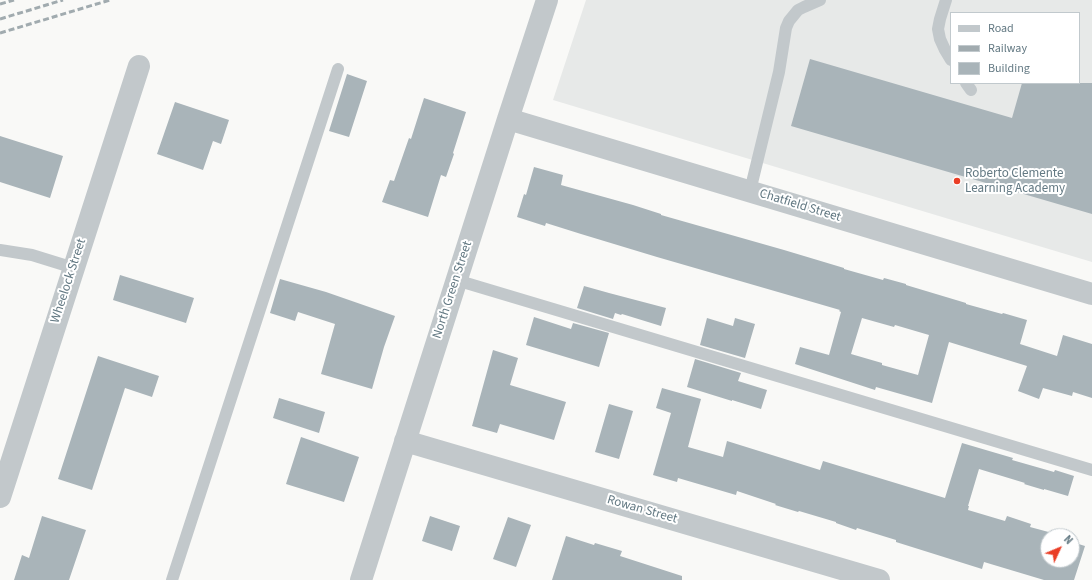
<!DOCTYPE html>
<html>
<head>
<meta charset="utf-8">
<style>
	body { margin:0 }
	#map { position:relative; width:1092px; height:580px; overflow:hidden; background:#f9f9f7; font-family:"Source Sans 3",sans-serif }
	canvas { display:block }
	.legend { position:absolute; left:950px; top:12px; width:130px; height:72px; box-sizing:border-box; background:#fff; border:1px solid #c1c9cd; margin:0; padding:5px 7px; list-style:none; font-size:12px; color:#637983 }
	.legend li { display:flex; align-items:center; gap:8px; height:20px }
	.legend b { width:20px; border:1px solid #c1c9cd }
	.north { position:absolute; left:1040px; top:528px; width:40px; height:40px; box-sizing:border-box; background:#fff; border:1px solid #c1c9cd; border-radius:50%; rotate:46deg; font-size:11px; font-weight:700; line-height:16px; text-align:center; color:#637983 }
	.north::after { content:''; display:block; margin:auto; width:14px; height:18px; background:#ea3e26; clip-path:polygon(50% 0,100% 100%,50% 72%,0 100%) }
</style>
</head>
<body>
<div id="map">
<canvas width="1092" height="580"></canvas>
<ul class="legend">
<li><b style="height:5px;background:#c2c8cb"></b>Road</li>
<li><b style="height:5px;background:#a1abaf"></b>Railway</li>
<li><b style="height:11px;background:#a9b4b9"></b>Building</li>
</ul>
<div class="north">N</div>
</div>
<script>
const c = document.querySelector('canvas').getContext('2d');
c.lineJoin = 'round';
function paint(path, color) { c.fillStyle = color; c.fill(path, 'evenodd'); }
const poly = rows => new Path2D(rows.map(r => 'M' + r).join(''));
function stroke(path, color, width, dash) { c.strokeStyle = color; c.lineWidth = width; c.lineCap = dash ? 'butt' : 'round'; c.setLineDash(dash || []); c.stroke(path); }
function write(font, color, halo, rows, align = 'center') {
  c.font = font + ' "Source Sans 3",sans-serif'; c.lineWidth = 4; c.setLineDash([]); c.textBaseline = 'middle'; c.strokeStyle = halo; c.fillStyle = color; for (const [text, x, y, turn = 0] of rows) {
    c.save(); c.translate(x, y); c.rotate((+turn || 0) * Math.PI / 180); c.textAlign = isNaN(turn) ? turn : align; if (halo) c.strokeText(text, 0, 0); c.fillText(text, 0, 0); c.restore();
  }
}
paint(poly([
	[586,0,1092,0,1092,262,553,100],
	[951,13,1079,13,1079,83,951,83]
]), '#e7e9e8');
paint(poly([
	[810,59,1012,118,1022,83,1092,83,1092,214,791,126],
	[347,74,367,81,349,137,329,131],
	[424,98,466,112,453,153,454,154,446,177,441,175,428,217,382,202,390,180,394,181,409,138,411,139],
	[175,102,229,120,221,144,213,141,203,170,157,154],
	[0,136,63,156,50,198,0,182],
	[534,167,563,175,561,185,633,205,661,214,661,215,784,250,844,268,844,269,883,280,884,278,906,284,906,285,966,303,966,304,1002,314,1003,313,1027,320,1020,344,1057,356,1063,335,1092,344,1092,398,1073,392,1072,396,1043,388,1039,399,1018,391,1027,366,949,342,932,403,876,387,875,390,795,364,800,347,829,355,841,312,839,311,840,310,778,292,657,257,581,234,546,223,545,226,517,217,524,194,526,195],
	[862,318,894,327,895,325,929,335,918,375,882,365,882,363,851,354],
	[120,275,194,298,186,323,113,300],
	[280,279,326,292,395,316,384,347,372,389,321,374,335,324,298,312,295,321,270,313],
	[584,286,609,293,666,308,661,326,622,314,621,315,615,313,613,319,577,308],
	[534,317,571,329,573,323,609,333,599,367,526,345],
	[707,318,733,326,735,318,755,324,745,358,700,345],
	[493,350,518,358,510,385,566,402,554,440,500,424,497,433,472,426],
	[98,356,159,376,152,397,125,388,92,490,58,479],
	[695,359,741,373,738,381,767,390,761,409,732,400,732,401,687,387],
	[662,388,701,399,688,447,723,457,727,441,820,470,823,461,945,498,962,443,1013,458,1012,460,1054,472,1055,470,1074,476,1068,496,1044,489,1044,490,1024,484,1025,483,979,469,968,506,969,506,968,510,1005,521,1007,516,1031,524,1030,527,1056,534,1055,536,1048,536,1048,560,1072,560,1072,542,1085,546,1074,580,1044,580,984,562,982,569,896,542,896,540,857,528,856,530,836,523,836,522,799,511,798,512,775,505,776,504,737,491,736,495,678,478,677,482,653,475,671,413,656,408],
	[279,398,325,412,319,433,273,418],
	[609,404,633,411,619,459,595,452],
	[301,437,359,457,344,502,286,484],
	[42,516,86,530,69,580,14,580,22,555,29,558],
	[430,516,460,526,452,551,422,541],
	[508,517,531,525,516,567,493,559],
	[566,536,594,545,595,543,622,551,620,556,682,576,682,580,552,580]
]), '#a9b4b9');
stroke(poly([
	[946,0,940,19,938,29,940,39,945,50,951,60],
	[966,83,971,90],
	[750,191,779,72,786,28,789,21,798,10,804,7,820,0],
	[0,250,32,255,74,268],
	[456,280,1092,470],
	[172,580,338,69]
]), '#c2c8cb', 12);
stroke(poly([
	[508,119,1092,294],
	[405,441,879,580],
	[0,497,139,66],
	[361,580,508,119,547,0]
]), '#c2c8cb', 22);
stroke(poly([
	[0,4,14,0],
	[0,19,63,0],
	[0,33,110,0]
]), '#a1abaf', 3, [6, 3]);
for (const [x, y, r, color] of [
	[957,181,4,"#ea3e26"]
]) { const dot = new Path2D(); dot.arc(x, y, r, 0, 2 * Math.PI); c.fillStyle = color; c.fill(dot); stroke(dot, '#fff', 1.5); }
write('13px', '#637983', '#fff', [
	["Roberto Clemente",965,174],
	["Learning Academy",965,189]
], 'left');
write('13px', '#637983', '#fff', [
	["Chatfield Street",800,206,17],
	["Wheelock Street",69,281,-72],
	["North Green Street",453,290,-72],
	["Rowan Street",642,510,16]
]);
</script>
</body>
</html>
